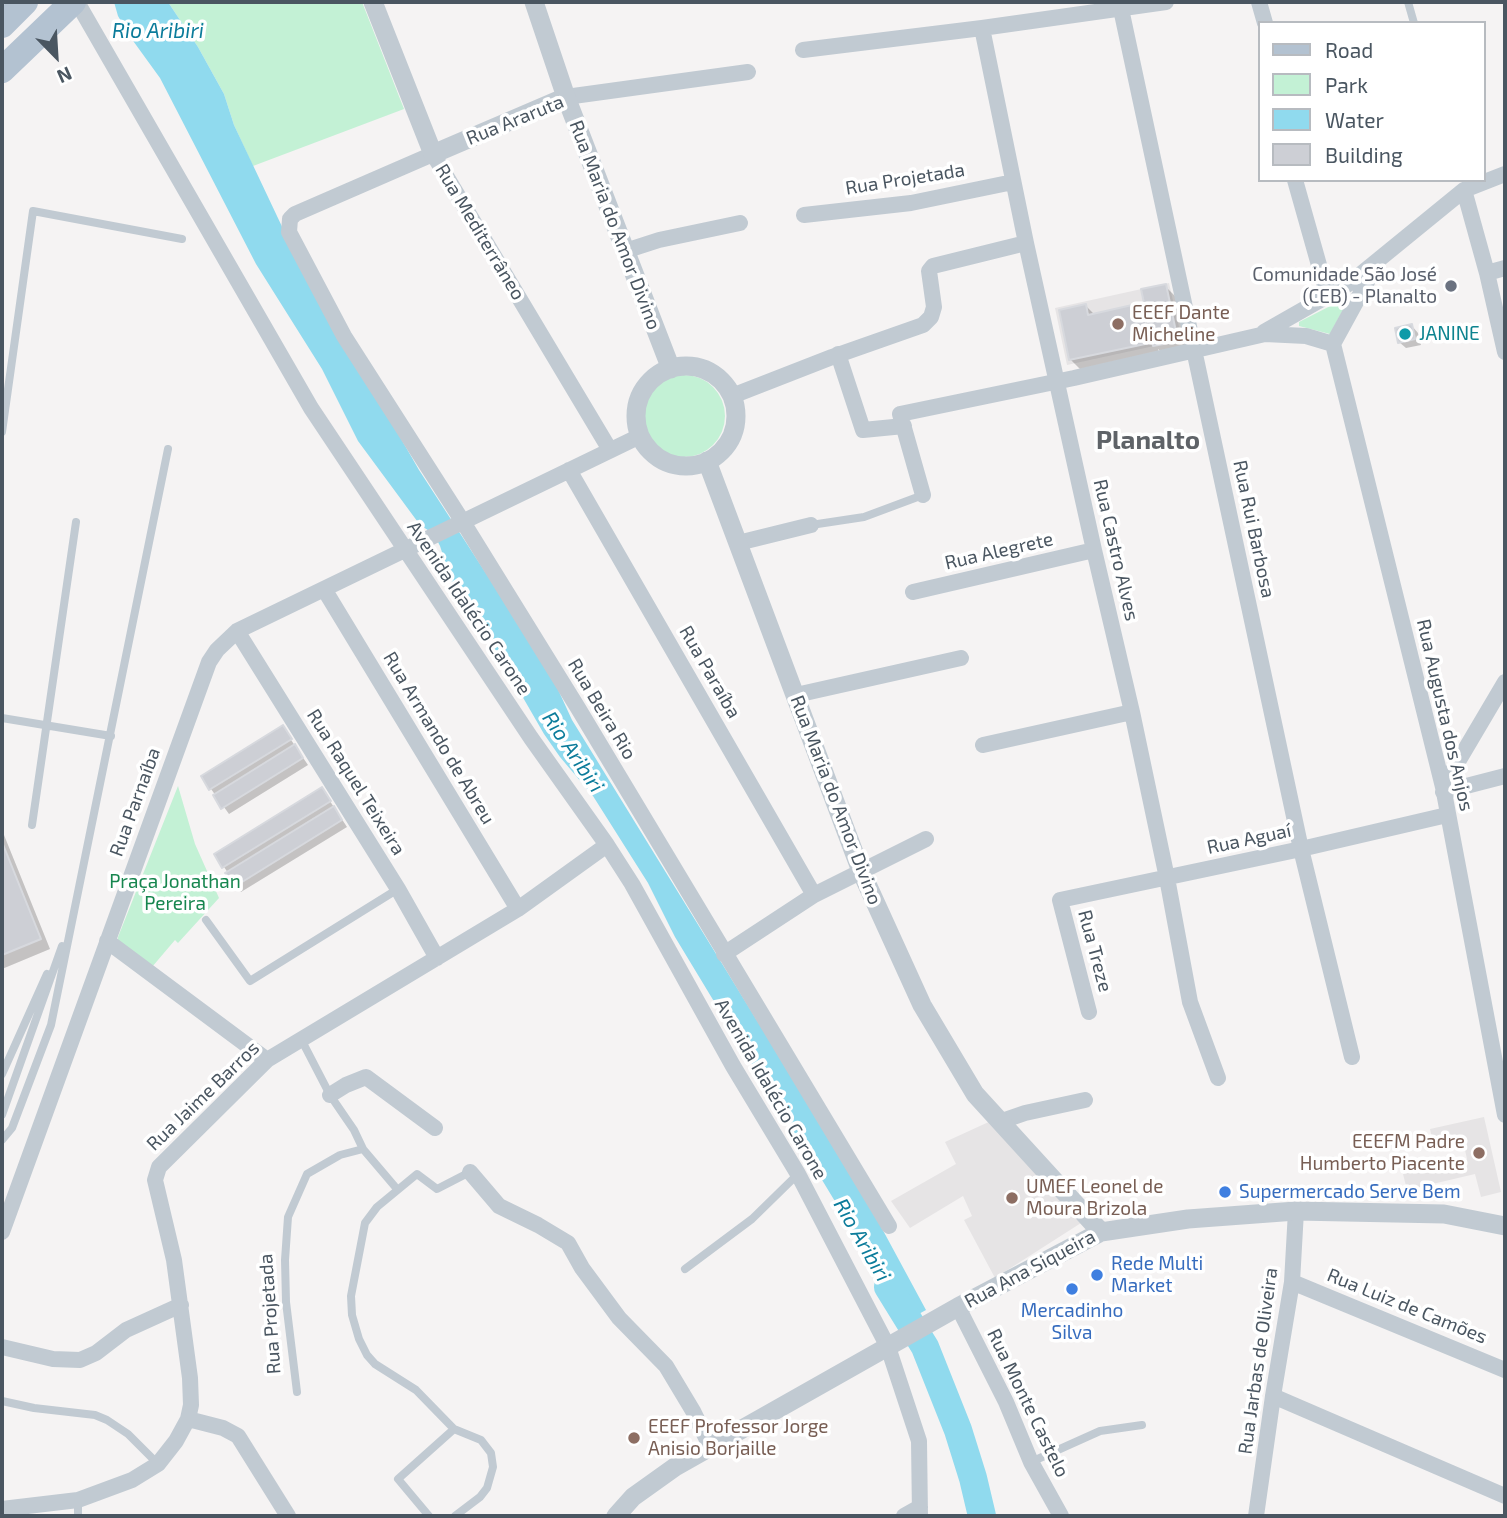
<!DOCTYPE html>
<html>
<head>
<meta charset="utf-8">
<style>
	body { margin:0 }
	#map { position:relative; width:1507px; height:1518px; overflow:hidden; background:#f5f3f3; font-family:"Exo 2",sans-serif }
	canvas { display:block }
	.frame { position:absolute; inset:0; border:4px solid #4a5661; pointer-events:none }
	.legend { position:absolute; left:1258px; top:21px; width:228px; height:161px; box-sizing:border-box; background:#fff; border:2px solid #b7bbc0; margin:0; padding:9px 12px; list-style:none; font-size:21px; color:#4a5661 }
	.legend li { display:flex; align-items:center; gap:14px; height:35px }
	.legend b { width:35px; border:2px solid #b7bbc0 }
	.north { position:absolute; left:21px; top:21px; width:70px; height:70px; -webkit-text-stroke:5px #fff; paint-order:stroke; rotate:156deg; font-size:19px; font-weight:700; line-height:28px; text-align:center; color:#4a5661 }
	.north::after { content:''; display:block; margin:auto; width:24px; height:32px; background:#4a5661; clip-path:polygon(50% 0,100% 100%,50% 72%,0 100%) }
</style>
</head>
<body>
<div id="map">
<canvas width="1507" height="1518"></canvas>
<div class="frame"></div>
<ul class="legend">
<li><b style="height:9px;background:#b3c2d1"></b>Road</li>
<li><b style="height:19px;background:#c3f1d5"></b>Park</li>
<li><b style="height:19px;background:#90daee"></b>Water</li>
<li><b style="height:19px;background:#cdcfd5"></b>Building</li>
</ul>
<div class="north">N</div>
</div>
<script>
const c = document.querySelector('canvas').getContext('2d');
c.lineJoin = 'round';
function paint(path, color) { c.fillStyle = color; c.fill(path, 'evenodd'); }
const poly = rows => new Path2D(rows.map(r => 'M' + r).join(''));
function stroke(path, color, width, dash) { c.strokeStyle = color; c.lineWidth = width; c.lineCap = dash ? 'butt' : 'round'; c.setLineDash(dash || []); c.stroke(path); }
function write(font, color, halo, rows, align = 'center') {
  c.font = font + ' "Exo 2",sans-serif'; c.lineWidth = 7; c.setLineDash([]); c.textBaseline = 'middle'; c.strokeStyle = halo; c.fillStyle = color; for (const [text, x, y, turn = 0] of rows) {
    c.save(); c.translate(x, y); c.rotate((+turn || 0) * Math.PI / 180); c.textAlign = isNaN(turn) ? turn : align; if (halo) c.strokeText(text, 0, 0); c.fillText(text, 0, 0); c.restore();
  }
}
paint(poly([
	[1169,283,1182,340,1067,365,1055,308],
	[1484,1117,1501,1192,1481,1197,1475,1174,1407,1190,1403,1174,1467,1159,1463,1141,1434,1147,1430,1129],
	[993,1120,1081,1223,995,1278,964,1220,972,1216,963,1196,910,1228,891,1201,956,1164,945,1142]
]), '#e6e4e5');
paint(poly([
	[168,2,362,2,404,109,253,166,234,125,224,94,198,47],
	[1342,300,1345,301,1346,304,1330,334,1299,326,1299,322],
	'643 416a41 41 0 1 1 82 0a41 41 0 1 1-82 0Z',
	[178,786,195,844,219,898,178,943,175,940,152,967,118,940,118,937]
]), '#c3f1d5');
paint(poly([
	[114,2,168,2,198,47,224,94,234,125,294,252,419,470,550,672,572,720,859,1186,926,1310,904,1322,839,1208,675,937,648,883,593,796,560,757,544,734,510,675,452,583,440,546,434,534,420,525,358,441,322,369,256,264,160,78,131,38,118,16]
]), '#90daee');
paint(poly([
	[1165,286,1175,296,1187,351,1165,355,1158,349,1159,353,1081,370,1071,360,1061,311,1086,306,1095,315,1141,305,1148,312],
	[1412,326,1418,333,1421,345,1406,348,1399,342],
	[283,728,308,765,229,814,211,789],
	[322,789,347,827,241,892,224,867],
	[2,830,50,949,2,969]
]), '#0003');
stroke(poly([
	[888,1287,925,1347,958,1430,973,1478,982,1516]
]), '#90daee', 28);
const building = poly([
	[1166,284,1178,341,1153,346,1141,289,1166,284],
	[1141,303,1150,343,1069,360,1059,310,1086,304,1088,315,1141,303],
	[1412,324,1415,339,1398,343,1395,328,1412,324],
	[283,725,292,739,209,790,201,776,283,725],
	[295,744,303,758,221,809,213,795,295,744],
	[322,787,331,801,222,868,214,854,322,787],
	[334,806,342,820,234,887,225,873,334,806],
	[2,842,41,939,2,955,2,842]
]);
paint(building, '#cdcfd5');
stroke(building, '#d7d9de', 2);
stroke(poly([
	[1408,2,1414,23],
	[2,432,33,211,182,239],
	[811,525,864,517,923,495],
	[2,718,111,736],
	[32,825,76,522],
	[206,920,250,981,398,889],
	[301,1039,330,1095,354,1130,363,1149,397,1189],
	[2,1074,47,974],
	[2,1115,62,946],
	[2,1140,12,1128,51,1025,168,449],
	[685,1269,752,1219,798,1174],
	[297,1392,286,1302,285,1260,288,1217,307,1174,340,1155,363,1149],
	[2,1401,34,1408,95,1415,107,1420,128,1434,158,1464],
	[1031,1462,1100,1431,1142,1425],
	[78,1516,78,1500],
	[429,1516,398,1479,454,1429],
	[455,1516,480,1497,487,1488,493,1467,491,1453,481,1440,454,1429,416,1390,375,1364,367,1355,359,1339,352,1315,351,1296,365,1223,377,1207,417,1174,437,1189,470,1172]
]), '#c1cad2', 8);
stroke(poly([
	[77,2,311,408,531,738,607,845,632,884,733,1066,798,1174,888,1347,919,1441,920,1516],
	[1259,2,1265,23],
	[1121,9,1301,849,1352,1057],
	[982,28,1026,243,1094,550,1132,712,1167,878,1190,1002,1218,1078],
	[803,50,982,28,1166,2],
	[566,97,748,72],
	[1295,180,1328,297],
	[1464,190,1487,273,1505,352],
	[804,215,911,203,1013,182],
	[625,251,659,240,740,223],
	[1487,273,1505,268],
	[1264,332,1350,283,1464,190,1505,174],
	[1333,344,1443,787,1505,1115],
	[1333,344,1374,269],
	[838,354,863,430,904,426],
	[732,396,832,357,923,325,931,317,934,307,929,271,933,266,1026,243],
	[610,450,433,154,295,214,290,219,289,232,344,336,463,522,578,708,889,1226],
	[569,470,814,895],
	[923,495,900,414,1074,378,1265,334,1306,336,1333,344],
	[738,543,811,525],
	[324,589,518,909],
	[913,592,1094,550],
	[237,631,398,889,437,958],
	[796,695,961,658],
	[983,745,1132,712],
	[1443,787,1505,682],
	[1443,792,1505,776],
	[107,941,267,1060],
	[724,954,814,895,926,839],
	[1089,1012,1060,900,1301,849,1447,815],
	[330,1095,346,1085,366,1077,435,1128],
	[999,1122,1025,1113,1085,1100],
	[470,1172,499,1206,538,1225,568,1243,582,1268,619,1318,666,1366,693,1411,711,1448],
	[2,1232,209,662,217,650,237,631,640,436],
	[1292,1282,1505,1370],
	[958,1307,1006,1402,1031,1462,1061,1516],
	[2,1347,53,1359,80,1360,96,1353,126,1330,181,1305],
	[1273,1396,1505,1496],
	[188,1419,223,1428,238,1436,288,1516],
	[2,1509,78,1500,132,1480,158,1464,176,1441,188,1419,191,1405,190,1378,174,1260,155,1180,159,1167,267,1060,518,909,607,845],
	[904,1516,920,1507],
	[1256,1516,1273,1396,1292,1282,1296,1211]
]), '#c1cad2', 16);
stroke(poly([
	[373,2,433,154,566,97],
	[534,2,566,97,671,369],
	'636 416a50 50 0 1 1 100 0a50 50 0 1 1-100 0Z',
	[707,461,861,871,922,1005,975,1094,1101,1232],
	[616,1516,633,1497,675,1467,958,1307,1101,1232,1188,1219,1296,1211,1444,1214,1505,1226]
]), '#c1cad2', 19);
stroke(poly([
	[2,25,25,2],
	[2,70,73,2]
]), '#b3c2d1', 26);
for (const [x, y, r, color] of [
	[1451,286,7,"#6b7280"],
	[1118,324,7,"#8d6e63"],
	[1405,334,7,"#0f9aa8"],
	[1479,1153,7,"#8d6e63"],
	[1225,1192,7,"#3f7fe0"],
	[1012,1198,7,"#8d6e63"],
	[1097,1275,7,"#3f7fe0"],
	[1072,1289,7,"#3f7fe0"],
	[634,1438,7,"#8d6e63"]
]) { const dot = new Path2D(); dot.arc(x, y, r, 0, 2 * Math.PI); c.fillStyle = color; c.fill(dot); stroke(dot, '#fff', 2.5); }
write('19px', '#4a5661', '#fff', [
	["Rua Araruta",515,120,-22],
	["Rua Projetada",905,179,-9],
	["Rua Maria do Amor Divino",615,225,69],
	["Rua Mediterrâneo",480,232,59],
	["Rua Rui Barbosa",1254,529,78],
	["Rua Castro Alves",1116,550,77],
	["Rua Alegrete",999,551,-13],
	["Avenida Idalécio Carone",469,608,56],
	["Rua Paraíba",710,672,60],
	["Rua Beira Rio",602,709,59],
	["Rua Augusta dos Anjos",1445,715,77],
	["Rua Armando de Abreu",439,738,59],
	["Rua Raquel Teixeira",356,782,58],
	["Rua Maria do Amor Divino",836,800,69],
	["Rua Parnaíba",135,802,-70],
	["Rua Aguaí",1249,839,-12],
	["Rua Treze",1095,951,75],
	["Avenida Idalécio Carone",771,1089,60],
	["Rua Jaime Barros",203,1096,-44],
	["Rua Ana Siqueira",1030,1269,-28],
	["Rua Luiz de Camões",1407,1306,22],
	["Rua Projetada",270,1314,-94],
	["Rua Jarbas de Oliveira",1258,1361,-82],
	["Rua Monte Castelo",1028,1403,64]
]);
write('19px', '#5b616d', '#fff', [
	["Comunidade São José",1437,275],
	["(CEB) - Planalto",1437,297]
], 'right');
write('19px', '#785e54', '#fff', [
	["EEEF Dante",1132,313],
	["Micheline",1132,335],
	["EEEFM Padre",1465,1142,"right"],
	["Humberto Piacente",1465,1164,"right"],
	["UMEF Leonel de",1026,1187],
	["Moura Brizola",1026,1209],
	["EEEF Professor Jorge",648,1427],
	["Anisio Borjaille",648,1449]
], 'left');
write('19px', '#0d838f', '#fff', [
	["JANINE",1419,334]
], 'left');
write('19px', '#17864f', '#fff', [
	["Praça Jonathan",175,882],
	["Pereira",175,904]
]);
write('19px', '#366cbe', '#fff', [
	["Supermercado Serve Bem",1239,1192],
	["Rede Multi",1111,1264],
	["Market",1111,1286],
	["Mercadinho",1072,1311,"center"],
	["Silva",1072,1333,"center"]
], 'left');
write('italic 21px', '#0c7c9b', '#fff', [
	["Rio Aribiri",158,31],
	["Rio Aribiri",573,752,56],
	["Rio Aribiri",862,1240,60]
]);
write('bold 26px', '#5f6368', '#fff', [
	["Planalto",1148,440]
]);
</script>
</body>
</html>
